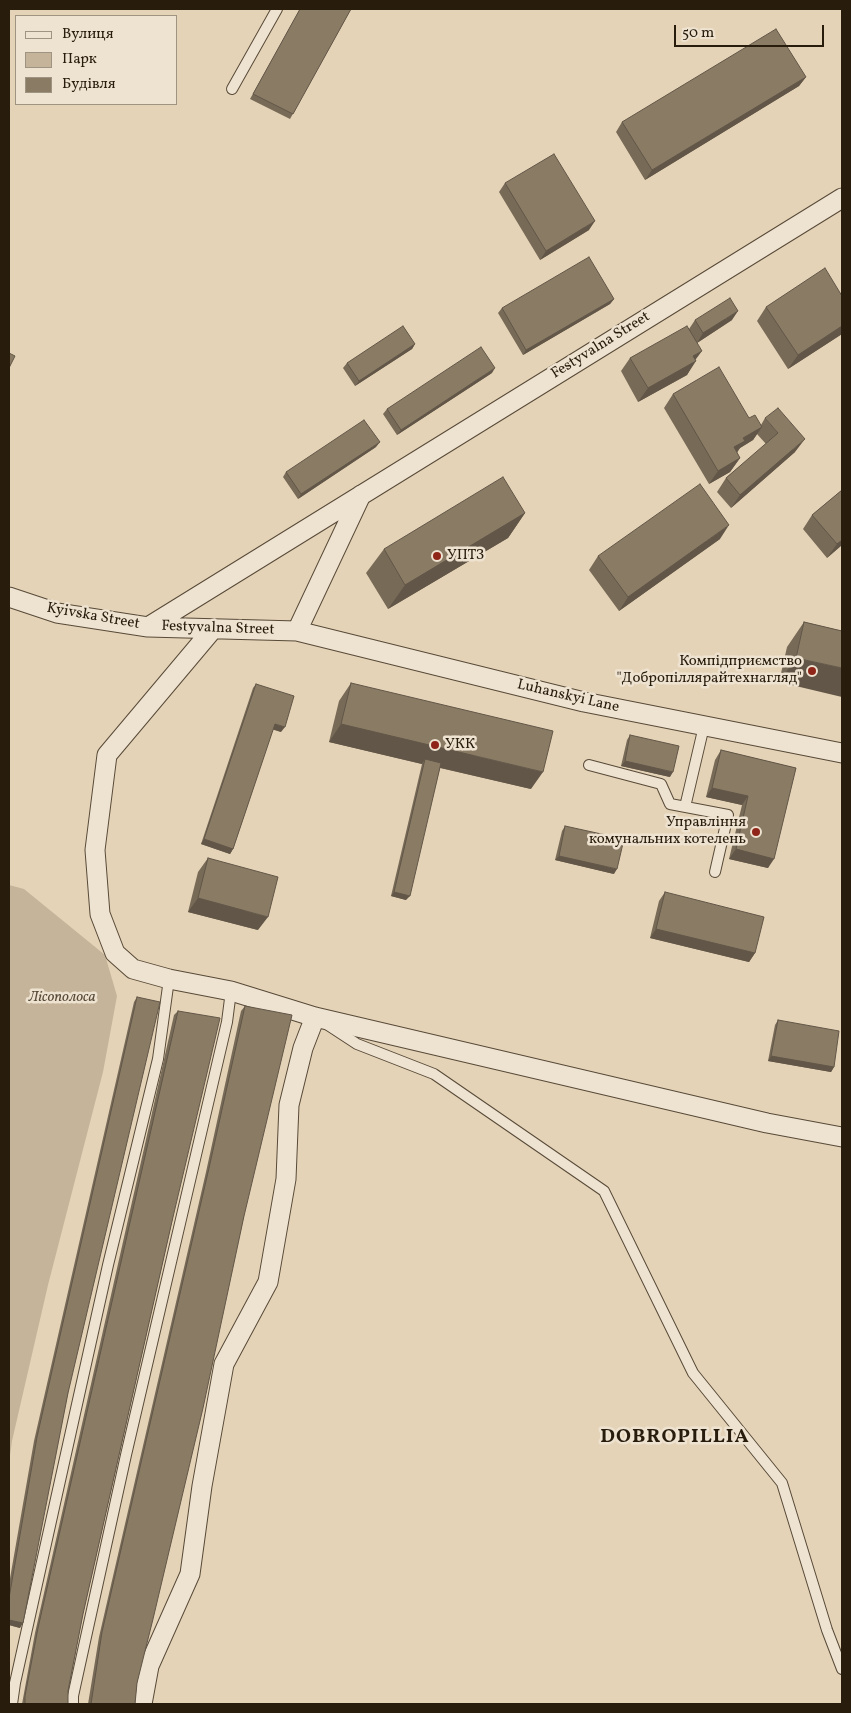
<!DOCTYPE html>
<html>
<head>
<meta charset="utf-8">
<style>
	body { margin:0 }
	#map { position:relative; width:851px; height:1713px; overflow:hidden; background:#e5d3b7; font-family:Vollkorn,serif }
	canvas { display:block }
	.frame { position:absolute; inset:0; border:10px solid #281c0d; pointer-events:none }
	.legend { position:absolute; left:15px; top:15px; width:162px; height:90px; box-sizing:border-box; background:#eee2d0; border:1px solid #9f9382; margin:0; padding:6px 9px; list-style:none; font-size:15px; color:#281c0d }
	.legend li { display:flex; align-items:center; gap:10px; height:25px }
	.legend b { width:25px; border:1px solid #9f9382 }
	.scale { position:absolute; left:674px; top:25px; width:150px; height:22px; box-sizing:border-box; border:2px solid #281c0d; border-top:0; padding-left:6px; font-size:15px; line-height:18px; white-space:nowrap; color:#281c0d; -webkit-text-stroke:4px #eee2d0; paint-order:stroke }
</style>
</head>
<body>
<div id="map">
<canvas width="851" height="1713"></canvas>
<div class="frame"></div>
<ul class="legend">
<li><b style="height:6px;background:#eee2d0"></b>Вулиця</li>
<li><b style="height:14px;background:#c5b49a"></b>Парк</li>
<li><b style="height:14px;background:#8a7b65"></b>Будівля</li>
</ul>
<div class="scale">50 m</div>
</div>
<script>
const c = document.querySelector('canvas').getContext('2d');
c.lineJoin = 'round';
function paint(path, color) { c.fillStyle = color; c.fill(path, 'evenodd'); }
const poly = rows => new Path2D(rows.map(r => 'M' + r).join(''));
function stroke(path, color, width, dash) { c.strokeStyle = color; c.lineWidth = width; c.lineCap = dash ? 'butt' : 'round'; c.setLineDash(dash || []); c.stroke(path); }
function write(font, color, halo, rows, align = 'center') {
  c.font = font + ' Vollkorn,serif'; c.lineWidth = 5; c.setLineDash([]); c.textBaseline = 'middle'; c.strokeStyle = halo; c.fillStyle = color; for (const [text, x, y, turn = 0] of rows) {
    c.save(); c.translate(x, y); c.rotate((+turn || 0) * Math.PI / 180); c.textAlign = isNaN(turn) ? turn : align; if (halo) c.strokeText(text, 0, 0); c.fillText(text, 0, 0); c.restore();
  }
}
paint(poly([
	[9,885,24,889,105,955,117,996,103,1072,48,1285,12,1441,9,1463]
]), '#c5b49a');
const service = poly([
	[232,89,277,9],
	[589,765,661,784,670,804,728,815,715,872],
	[685,807,704,726],
	[328,1025,357,1044,434,1074,604,1191,693,1373,782,1483,827,1630,842,1669],
	[12,1704,15,1683,108,1265,158,1059,169,979],
	[73,1704,73,1696,126,1455,227,1022,231,991]
]);
const minor = poly([
	[9,597,57,613,148,627,297,631,584,702,842,753],
	[148,627,842,198],
	[213,629,107,755,95,850,100,914,115,953,133,969,169,979,231,991,315,1017,767,1123,842,1137],
	[297,631,361,495],
	[142,1704,149,1666,190,1574,202,1486,224,1364,268,1282,286,1179,289,1105,303,1048,315,1017]
]);
stroke(service, '#574a38', 12);
stroke(minor, '#574a38', 21);
stroke(service, '#eee2d0', 10);
stroke(minor, '#eee2d0', 19);
paint(poly([
	[300,9,351,9,290,119,250,99],
	[806,77,799,86,645,180,616,132,622,122],
	[505,183,589,230,540,260,499,192],
	[842,296,842,334,788,369,757,321,766,307],
	[614,299,610,304,523,355,498,313,502,308],
	[695,320,732,320,697,343,695,360,687,375,638,402,621,371,630,358,689,329],
	[415,344,412,349,355,386,343,368,347,363],
	[492,373,397,435,383,414,387,409],
	[673,394,749,418,761,425,765,418,795,452,731,508,717,492,726,478,766,444,757,434,753,440,740,448,737,453,740,458,730,472,709,484,664,408],
	[376,447,298,499,283,477,286,472],
	[842,490,842,545,827,558,803,529,812,515],
	[525,513,508,538,388,609,366,573,384,549],
	[720,539,619,611,589,570,598,556],
	[804,622,842,631,779,682,787,647],
	[351,683,531,789,440,768,406,900,391,896,422,764,329,742,339,701],
	[256,684,281,732,273,729,233,849,230,854,201,844,253,688],
	[630,735,670,777,621,766,627,740],
	[721,750,796,768,768,868,729,859,742,805,706,797,715,760],
	[565,826,614,874,555,860,562,831],
	[208,858,258,930,188,912,198,872],
	[665,892,755,953,749,962,650,938,659,901],
	[137,997,68,1393,20,1628,9,1625,9,1584,34,1441,134,1002],
	[245,1006,244,1216,137,1683,135,1704,88,1704,99,1637,206,1172,241,1011],
	[178,1011,173,1217,83,1614,68,1691,68,1704,22,1704,35,1633,174,1015],
	[778,1020,834,1067,831,1072,768,1061,775,1025]
]), '#776a57');
paint(poly([
	[806,77,799,86,645,180,652,170],
	[595,221,589,230,540,260,546,251],
	[614,299,610,304,523,355,526,350],
	[738,311,732,320,697,343,703,333],
	[842,326,842,334,788,369,798,355],
	[415,344,412,349,355,386,359,381],
	[702,351,693,363,696,361,687,375,638,402,648,388,693,356],
	[495,368,492,373,397,435,401,430],
	[762,427,753,440,740,448,735,454,734,447,743,438],
	[805,439,795,452,731,508,740,495],
	[380,442,376,447,298,499,301,494],
	[740,458,730,472,709,484,718,471],
	[525,513,508,538,388,609,405,585],
	[729,525,720,539,619,611,628,597],
	[842,540,842,545,827,558,837,544],
	[796,658,842,668,842,697,779,682],
	[275,724,285,727,281,732,271,729],
	[341,724,543,772,531,789,424,764,425,759,422,764,329,742],
	[625,761,673,772,670,777,621,766],
	[712,788,748,796,742,805,706,797],
	[204,839,233,849,230,854,201,844],
	[736,849,774,859,768,868,729,859],
	[559,856,617,869,614,874,555,860],
	[394,892,410,896,406,900,391,896],
	[198,898,268,917,258,930,188,912],
	[656,929,755,953,749,962,650,938],
	[771,1056,834,1067,831,1072,768,1061],
	[9,1620,23,1623,20,1628,9,1625]
]), '#615647');
const building = poly([
	[300,9,351,9,293,114,253,94,300,9],
	[776,29,806,77,652,170,622,122,776,29],
	[554,154,595,221,546,251,505,183,554,154],
	[589,257,614,299,526,350,502,308,589,257],
	[825,268,842,296,842,326,798,355,766,307,825,268],
	[730,298,738,311,703,333,695,320,730,298],
	[403,326,415,344,359,381,347,363,403,326],
	[687,326,702,351,693,356,696,361,648,388,630,358,687,326],
	[481,347,495,368,401,430,387,409,481,347],
	[9,353,15,356,9,368,9,353],
	[719,367,749,418,755,415,762,427,743,438,745,441,734,447,740,458,718,471,673,394,719,367],
	[778,408,805,439,740,495,726,478,778,433,765,418,778,408],
	[364,420,380,442,301,494,286,472,364,420],
	[503,477,525,513,405,585,384,549,503,477],
	[700,484,729,525,628,597,598,556,700,484],
	[842,490,842,540,837,544,812,515,842,490],
	[804,622,842,631,842,668,796,658,804,622],
	[351,683,553,731,543,772,341,724,351,683],
	[256,684,294,696,285,727,275,724,233,849,204,839,256,684],
	[630,735,679,746,673,772,625,761,630,735],
	[721,750,796,768,774,859,736,849,748,796,712,788,721,750],
	[425,759,441,763,410,896,394,892,425,759],
	[565,826,624,839,617,869,559,856,565,826],
	[208,858,278,877,268,917,198,898,208,858],
	[665,892,764,917,755,953,656,929,665,892],
	[137,997,160,1002,68,1393,23,1623,9,1620,9,1598,37,1437,137,997],
	[245,1006,292,1015,244,1216,203,1408,153,1619,137,1683,135,1704,91,1704,102,1632,209,1168,245,1006],
	[178,1011,220,1018,173,1217,83,1614,68,1691,68,1704,25,1704,25,1696,38,1628,178,1011],
	[778,1020,839,1031,834,1067,771,1056,778,1020]
]);
paint(building, '#8a7b65');
stroke(building, '#615647', 1);
for (const [x, y, r, color] of [
	[437,556,5,"#8f2418"],
	[812,671,5,"#8f2418"],
	[435,745,5,"#8f2418"],
	[756,832,5,"#8f2418"]
]) { const dot = new Path2D(); dot.arc(x, y, r, 0, 2 * Math.PI); c.fillStyle = color; c.fill(dot); stroke(dot, '#eee2d0', 2); }
write('15px', '#281c0d', '#eee2d0', [
	["Festyvalna Street",601,346,-32],
	["Kyivska Street",93,617,10],
	["Festyvalna Street",218,629,2],
	["Luhanskyi Lane",568,697,13]
]);
write('15px', '#281c0d', '#eee2d0', [
	["УПТЗ",447,556],
	["Компідприємство",802,662,"right"],
	["\"Добропіллярайтехнагляд\"",802,679,"right"],
	["УКК",445,745],
	["Управління",746,823,"right"],
	["комунальних котелень",746,840,"right"]
], 'left');
write('italic 15px', '#574a37', '#eee2d0', [
	["Лісополоса",62,998]
]);
c.letterSpacing = '1px';
write('bold 20px', '#281c0d', '#eee2d0', [
	["DOBROPILLIA",675,1438]
]);
c.letterSpacing = '0px';
</script>
</body>
</html>
